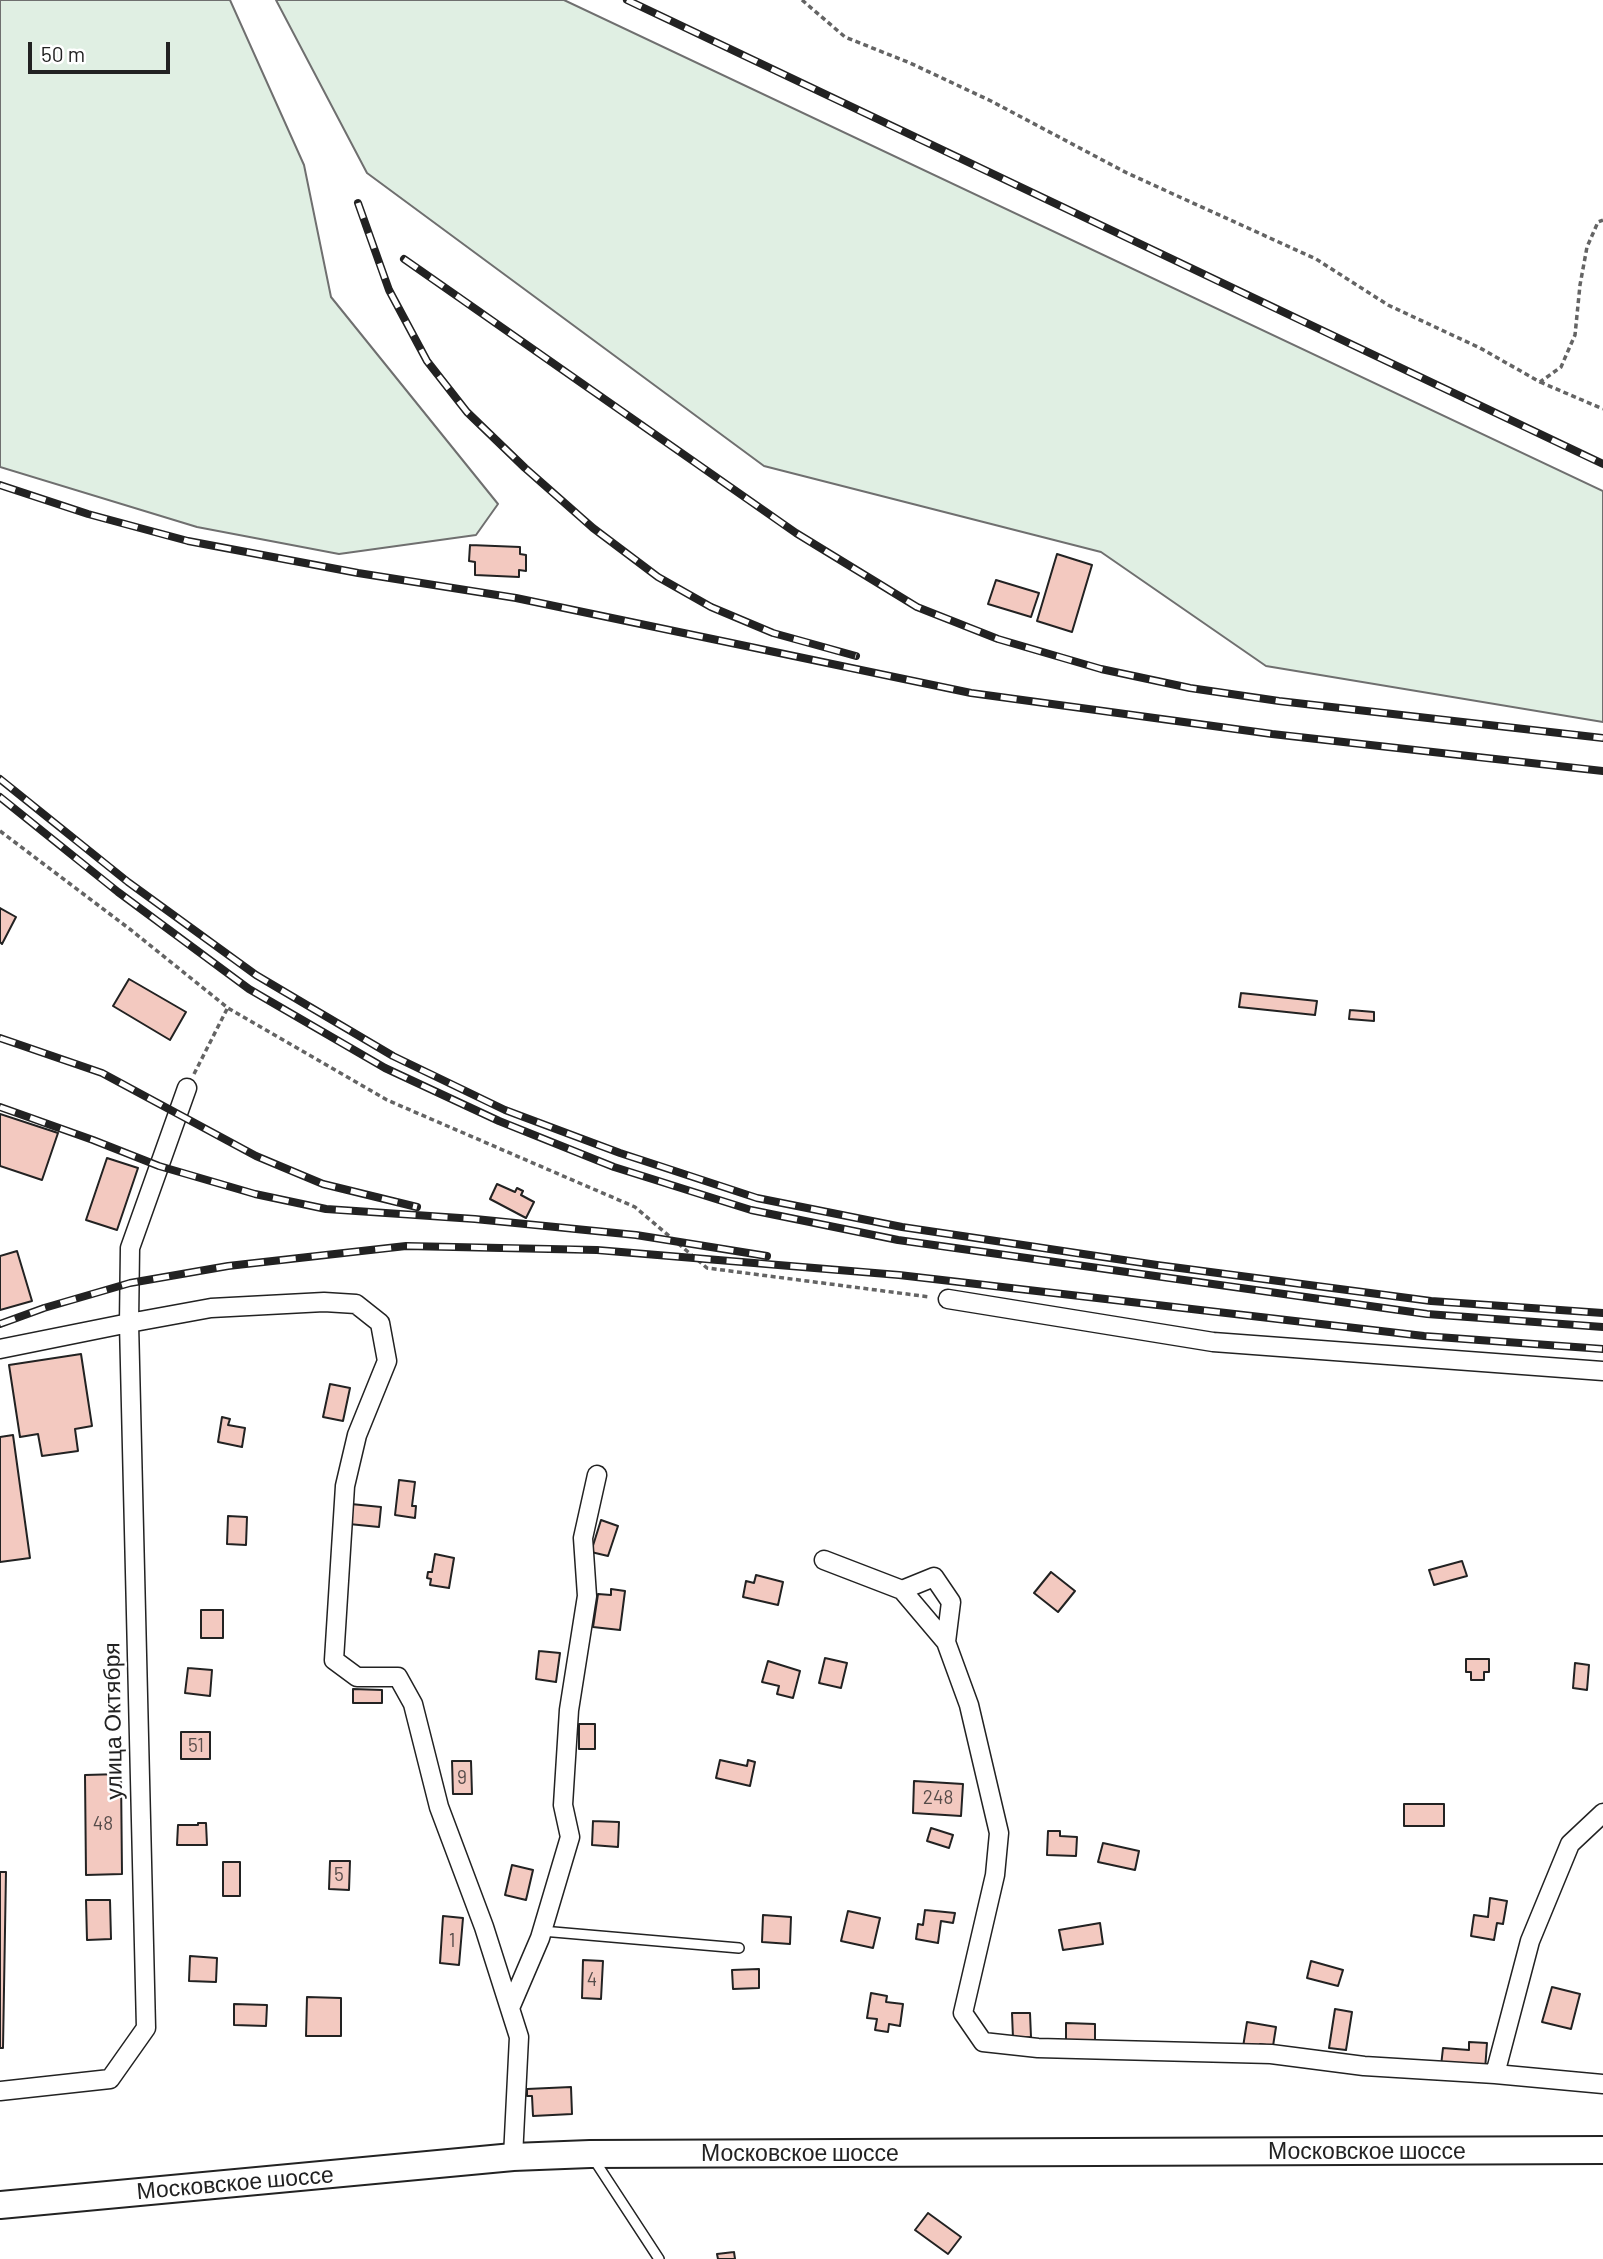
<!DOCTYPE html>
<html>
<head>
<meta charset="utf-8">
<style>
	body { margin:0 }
	#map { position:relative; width:1603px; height:2259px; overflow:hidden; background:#fff; font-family:Barlow,sans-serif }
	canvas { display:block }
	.scale { position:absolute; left:28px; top:42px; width:142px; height:32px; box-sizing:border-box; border:4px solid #222; border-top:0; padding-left:9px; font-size:21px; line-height:24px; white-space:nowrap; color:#222; -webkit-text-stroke:5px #fff; paint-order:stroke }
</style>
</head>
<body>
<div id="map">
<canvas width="1603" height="2259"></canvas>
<div class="scale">50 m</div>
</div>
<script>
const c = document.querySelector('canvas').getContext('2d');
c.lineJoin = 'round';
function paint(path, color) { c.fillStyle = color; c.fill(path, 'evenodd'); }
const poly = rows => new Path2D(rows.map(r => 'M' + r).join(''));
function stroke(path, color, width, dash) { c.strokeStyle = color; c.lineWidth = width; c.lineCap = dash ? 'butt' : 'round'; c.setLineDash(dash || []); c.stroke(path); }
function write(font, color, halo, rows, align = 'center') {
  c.font = font + ' Barlow,sans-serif'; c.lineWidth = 5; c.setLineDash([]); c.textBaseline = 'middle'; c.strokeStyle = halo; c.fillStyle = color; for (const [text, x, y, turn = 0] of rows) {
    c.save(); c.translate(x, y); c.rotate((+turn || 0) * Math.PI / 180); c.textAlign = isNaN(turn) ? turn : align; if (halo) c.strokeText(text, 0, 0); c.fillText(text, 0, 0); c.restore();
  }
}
const green = poly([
	[0,0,230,0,304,165,331,297,498,504,476,535,339,554,197,527,0,467,0,0],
	[276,0,564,0,1603,491,1603,722,1266,666,1101,552,764,466,367,173,276,0]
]);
paint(green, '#e0efe3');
stroke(green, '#6f6f6f', 2);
const building = poly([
	[470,545,520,547,520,554,526,555,526,571,519,570,519,577,475,575,475,562,469,561,470,545],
	[1057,554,1092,565,1072,632,1037,621,1057,554],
	[996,580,1039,593,1031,617,988,604,996,580],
	[0,908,16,917,2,944,0,942,0,908],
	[129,979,186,1012,170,1040,113,1006,129,979],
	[1241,993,1317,1001,1315,1015,1239,1007,1241,993],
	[1350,1010,1374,1012,1374,1021,1349,1019,1350,1010],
	[0,1114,58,1133,42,1180,0,1166,0,1114],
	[107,1158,138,1168,117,1230,86,1220,107,1158],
	[497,1184,515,1192,517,1188,523,1191,521,1195,534,1202,526,1218,490,1199,497,1184],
	[17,1251,32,1301,0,1310,0,1256,17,1251],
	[81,1354,92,1426,75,1429,78,1451,42,1456,38,1434,20,1437,9,1365,81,1354],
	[330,1384,350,1388,343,1421,323,1417,330,1384],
	[222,1417,230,1419,228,1425,245,1428,242,1447,218,1442,222,1417],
	[13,1435,30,1558,0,1562,0,1437,13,1435],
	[399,1480,415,1482,412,1506,416,1506,415,1518,395,1515,399,1480],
	[351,1504,381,1507,379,1527,349,1524,351,1504],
	[228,1516,247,1517,246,1545,227,1544,228,1516],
	[601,1520,618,1526,608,1556,591,1552,601,1520],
	[435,1554,454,1558,449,1588,430,1585,431,1579,427,1578,428,1572,432,1572,435,1554],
	[1462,1561,1467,1576,1434,1585,1429,1570,1462,1561],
	[1051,1572,1075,1591,1058,1612,1034,1593,1051,1572],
	[756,1575,783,1582,778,1605,743,1597,746,1581,754,1583,756,1575],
	[611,1589,625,1591,620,1630,593,1627,598,1594,611,1595,611,1589],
	[201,1610,223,1610,223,1638,201,1638,201,1610],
	[539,1651,560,1653,556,1682,536,1679,539,1651],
	[825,1658,847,1663,841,1688,819,1683,825,1658],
	[1466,1659,1489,1659,1489,1672,1484,1672,1484,1680,1471,1680,1471,1672,1466,1672,1466,1659],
	[768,1661,800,1671,793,1698,777,1694,779,1686,762,1682,768,1661],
	[1575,1663,1589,1665,1587,1690,1573,1688,1575,1663],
	[188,1668,212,1670,210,1696,185,1693,188,1668],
	[353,1689,382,1690,382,1703,353,1703,353,1689],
	[579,1724,595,1724,595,1749,579,1749,579,1724],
	[181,1732,210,1732,210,1759,181,1759,181,1732],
	[720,1760,747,1766,748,1760,755,1762,750,1786,716,1778,720,1760],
	[452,1761,471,1761,472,1794,453,1794,452,1761],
	[121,1774,122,1874,86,1875,85,1775,121,1774],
	[914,1781,963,1784,961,1816,913,1813,914,1781],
	[1404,1804,1444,1804,1444,1826,1404,1826,1404,1804],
	[593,1821,619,1822,618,1847,592,1845,593,1821],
	[198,1823,206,1823,207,1845,177,1845,178,1825,198,1825,198,1823],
	[931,1828,953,1835,949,1848,927,1841,931,1828],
	[1048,1831,1060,1831,1060,1836,1077,1837,1076,1856,1047,1855,1048,1831],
	[1103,1843,1139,1851,1135,1870,1098,1862,1103,1843],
	[330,1861,350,1861,349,1890,329,1889,330,1861],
	[223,1862,240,1862,240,1896,223,1896,223,1862],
	[512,1865,533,1870,526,1900,505,1895,512,1865],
	[0,1872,6,1872,3,2048,0,2048,0,1872],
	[1490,1898,1507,1901,1503,1924,1497,1923,1494,1940,1471,1936,1474,1915,1488,1917,1490,1898],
	[86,1900,110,1900,111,1939,87,1940,86,1900],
	[925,1910,955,1913,953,1923,941,1921,938,1943,916,1939,918,1924,923,1925,925,1910],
	[848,1911,880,1918,873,1948,841,1941,848,1911],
	[763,1915,791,1917,790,1944,762,1942,763,1915],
	[443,1916,463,1918,459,1965,440,1963,443,1916],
	[1100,1923,1103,1944,1063,1950,1059,1930,1100,1923],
	[190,1956,217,1958,216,1982,189,1981,190,1956],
	[583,1960,603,1961,601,1999,582,1998,583,1960],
	[1311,1961,1343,1970,1338,1986,1307,1978,1311,1961],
	[759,1969,759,1988,733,1989,732,1970,759,1969],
	[1552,1987,1580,1994,1571,2029,1542,2022,1552,1987],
	[871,1993,887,1996,886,2002,903,2004,900,2026,889,2024,888,2032,875,2030,877,2019,867,2018,871,1993],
	[307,1997,341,1998,341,2036,306,2036,307,1997],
	[234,2004,267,2005,266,2026,234,2025,234,2004],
	[1335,2009,1352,2012,1346,2050,1329,2048,1335,2009],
	[1012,2013,1030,2013,1031,2037,1013,2038,1012,2013],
	[1247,2022,1276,2027,1273,2046,1260,2044,1259,2050,1243,2047,1247,2022],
	[1066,2023,1095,2024,1095,2040,1066,2040,1066,2023],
	[1469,2042,1487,2043,1485,2070,1441,2066,1443,2048,1469,2050,1469,2042],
	[571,2087,572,2114,533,2116,532,2096,527,2096,527,2089,571,2087],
	[928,2213,961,2237,948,2254,915,2230,928,2213],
	[734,2252,735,2259,718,2259,717,2254,734,2252]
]);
paint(building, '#f3c9c0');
stroke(building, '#222', 2);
const service = poly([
	[542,1931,739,1948],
	[593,2158,659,2259]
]);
const minor = poly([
	[187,1088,130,1248,129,1323,211,1308,324,1302,356,1304,380,1323,387,1361,357,1435,345,1486,334,1660,357,1677,398,1677,413,1704,439,1807,484,1927,519,2037,513,2157],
	[948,1299,1213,1342,1603,1371],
	[0,1349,129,1323,146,2028,110,2079,0,2091],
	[824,1560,902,1590,946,1642,969,1705,999,1833,995,1875,963,2013,983,2042,1038,2048,1271,2054,1364,2066,1495,2074,1603,2084],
	[902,1590,934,1577,951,1602,946,1642],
	[510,2008,540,1938,570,1837,563,1805,569,1710,587,1596,583,1538,597,1475],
	[1495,2074,1530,1941,1570,1844,1603,1813]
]);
const primary = poly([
	[0,2205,513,2157,590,2154,1603,2150]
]);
stroke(service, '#222', 12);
stroke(minor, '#222', 21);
stroke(primary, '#222', 30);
stroke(poly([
	[802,0,845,37,910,63,991,101,1127,173,1316,259,1388,305,1480,348,1540,382,1561,367,1575,335,1580,285,1587,247,1598,222,1603,220],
	[1540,382,1603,409],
	[0,831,131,930,228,1008,387,1100,635,1207,707,1268,930,1297],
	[194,1074,227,1009]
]), '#646464', 3.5, [5, 3.5]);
stroke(service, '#fff', 9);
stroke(minor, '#fff', 18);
stroke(primary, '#fff', 26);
const rail = poly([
	[627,0,1603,464],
	[358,203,389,290,427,361,467,412,525,468,593,528,658,577,711,607,773,633,856,656],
	[404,259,796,533,917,607,998,639,1101,669,1190,688,1279,701,1603,738],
	[0,485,88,514,188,541,358,573,516,598,971,693,1272,734,1603,771],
	[0,779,128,882,256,975,393,1056,505,1110,620,1153,757,1198,902,1227,1157,1265,1431,1301,1603,1313],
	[0,797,118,892,249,989,385,1068,499,1121,614,1167,751,1210,898,1240,1427,1314,1603,1327],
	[0,1038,102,1073,256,1156,323,1184,417,1207],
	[0,1107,93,1140,159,1166,255,1194,326,1209,475,1219,636,1235,767,1256],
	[0,1324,44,1308,130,1283,228,1266,406,1246,597,1250,899,1275,1424,1336,1603,1349]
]);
stroke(rail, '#222', 8);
stroke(rail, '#fff', 5, [16]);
write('19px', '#564c4a', null, [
	["51",196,1746],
	["9",462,1778],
	["248",938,1798],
	["48",103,1824],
	["5",339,1875],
	["1",452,1941],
	["4",592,1980]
]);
write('23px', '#222', '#fff', [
	["улица Октября",113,1721,-91],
	["Московское шоссе",1367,2151],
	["Московское шоссе",800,2153],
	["Московское шоссе",235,2183,-5]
]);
</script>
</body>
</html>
